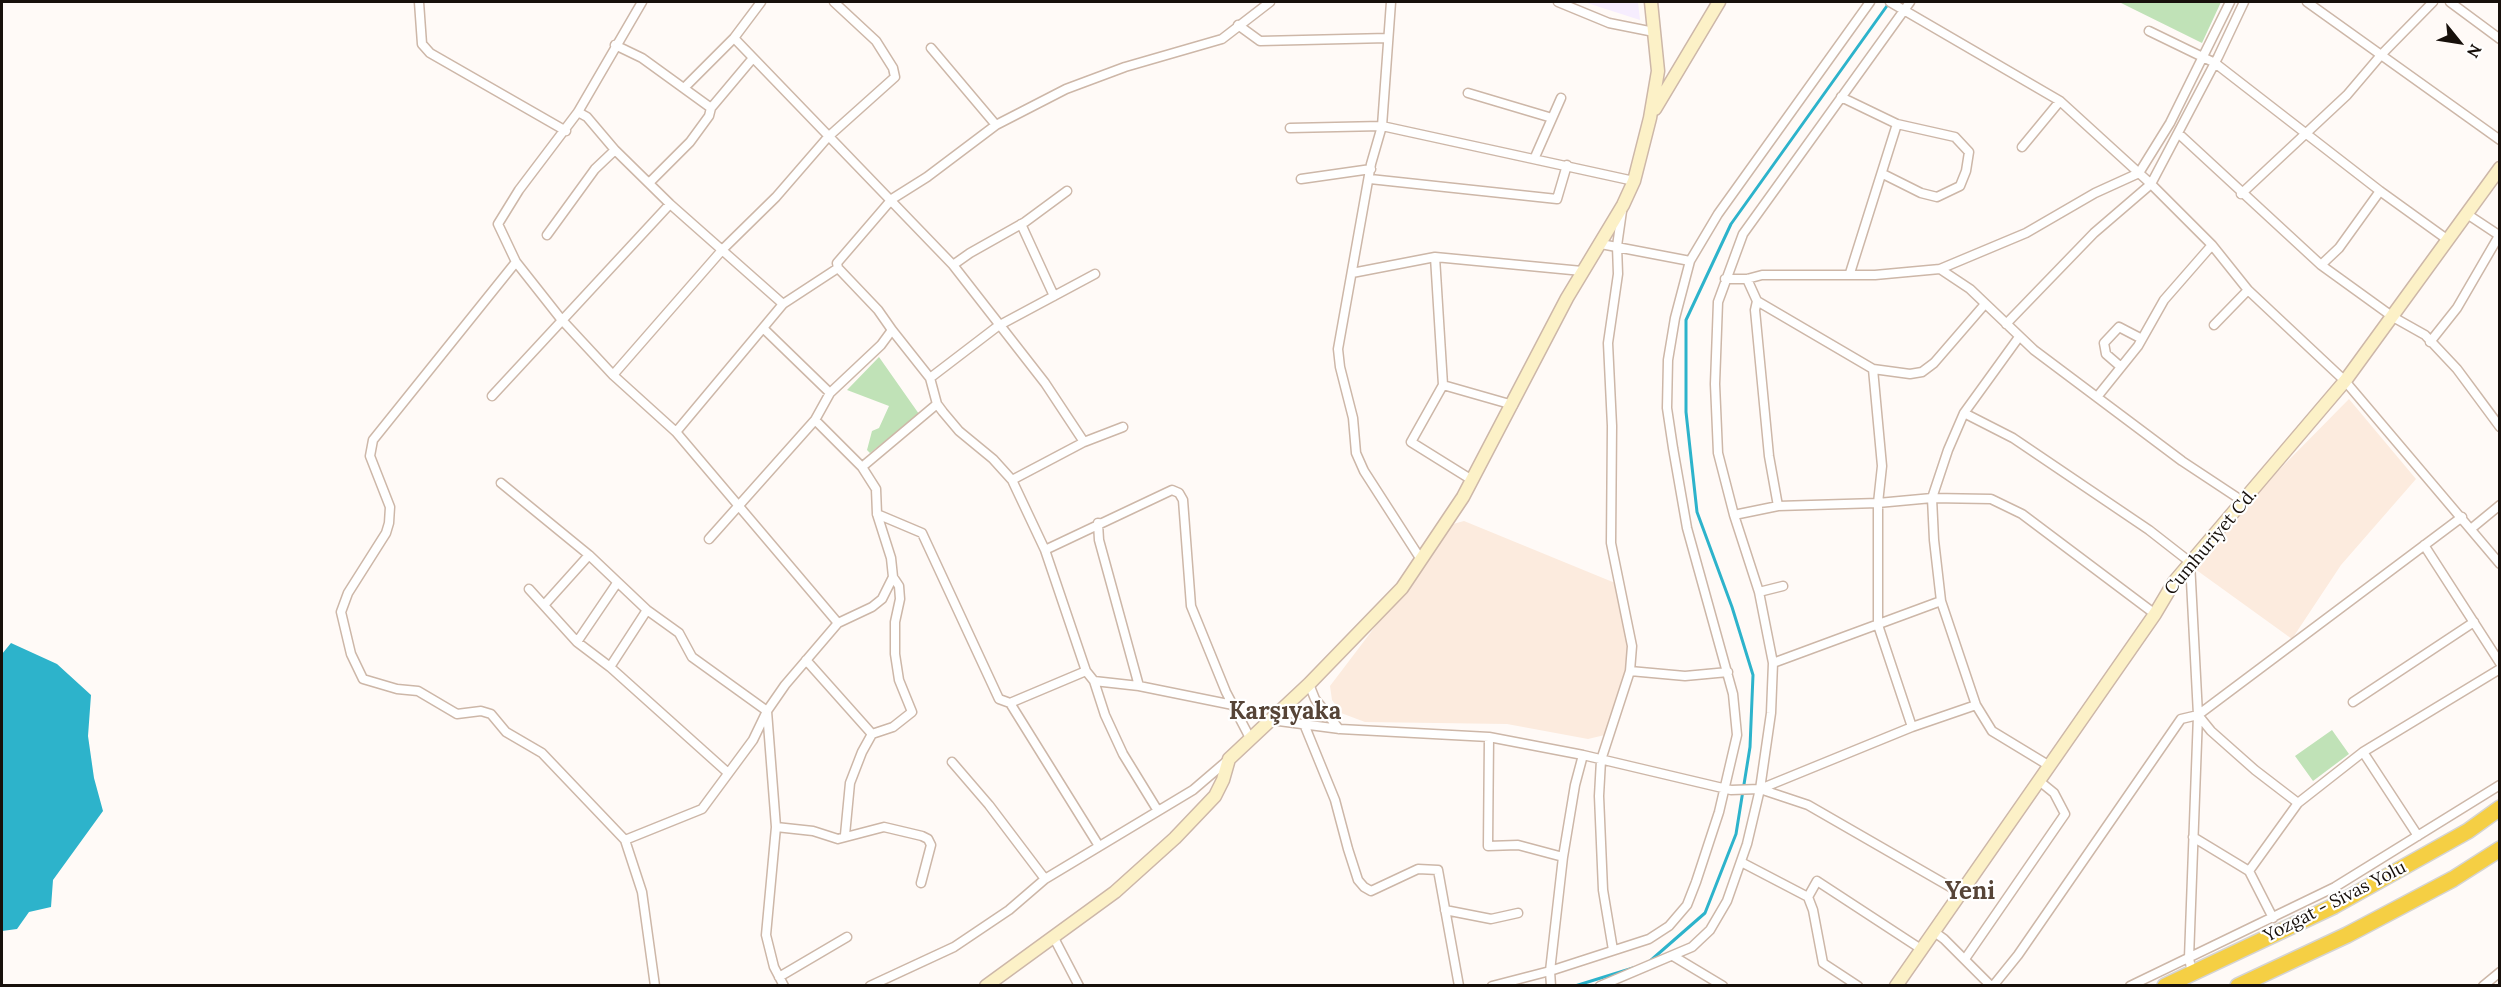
<!DOCTYPE html>
<html>
<head>
<meta charset="utf-8">
<style>
	body { margin:0 }
	#map { position:relative; width:2501px; height:987px; overflow:hidden; background:#fffaf7; font-family:Lora,serif }
	canvas { display:block }
	.frame { position:absolute; inset:0; border:3px solid #17100b; pointer-events:none }
	.north { position:absolute; left:2429px; top:12px; width:60px; height:60px; -webkit-text-stroke:4px #fff; paint-order:stroke; rotate:120deg; font-size:16px; font-weight:700; line-height:24px; text-align:center; color:#17100b }
	.north::after { content:''; display:block; margin:auto; width:21px; height:27px; background:#17100b; clip-path:polygon(50% 0,100% 100%,50% 72%,0 100%) }
</style>
</head>
<body>
<div id="map">
<canvas width="2501" height="987"></canvas>
<div class="frame"></div>
<div class="north">N</div>
</div>
<script>
const c = document.querySelector('canvas').getContext('2d');
c.lineJoin = 'round';
function paint(path, color) { c.fillStyle = color; c.fill(path, 'evenodd'); }
const poly = rows => new Path2D(rows.map(r => 'M' + r).join(''));
function stroke(path, color, width, dash) { c.strokeStyle = color; c.lineWidth = width; c.lineCap = dash ? 'butt' : 'round'; c.setLineDash(dash || []); c.stroke(path); }
function write(font, color, halo, rows, align = 'center') {
  c.font = font + ' Lora,serif'; c.lineWidth = 4.5; c.setLineDash([]); c.textBaseline = 'middle'; c.strokeStyle = halo; c.fillStyle = color; for (const [text, x, y, turn = 0] of rows) {
    c.save(); c.translate(x, y); c.rotate((+turn || 0) * Math.PI / 180); c.textAlign = isNaN(turn) ? turn : align; if (halo) c.strokeText(text, 0, 0); c.fillText(text, 0, 0); c.restore();
  }
}
paint(poly([
	[2349,399,2416,479,2341,565,2292,639,2195,569,2275,474],
	[1464,521,1620,585,1628,639,1626,670,1609,734,1588,739,1507,724,1365,722,1341,713,1332,700,1330,686,1453,524]
]), '#fcebde');
paint(poly([
	[1584,2,1638,2,1640,20]
]), '#f6edfe');
paint(poly([
	[2119,2,2221,2,2202,43],
	[879,357,919,414,870,453,867,450,872,431,879,428,889,406,847,390],
	[2332,730,2349,754,2313,781,2295,756]
]), '#c0e2b7');
paint(poly([
	[11,643,57,664,91,695,88,736,94,778,103,811,53,880,51,907,29,912,17,929,2,931,2,654]
]), '#2db3cb');
stroke(poly([
	[1650,961,1705,913,1736,834,1750,747,1753,675,1732,607,1697,512,1686,412,1686,320,1731,224,1889,3],
	[1575,986,1633,968]
]), '#2db3cb', 3);
const street = poly([
	[419,2,422,44,430,53,566,131],
	[642,2,578,112,519,190,498,224,516,262,561,319,613,375,676,432,838,623],
	[1391,2,1382,126,1371,164,1338,349,1340,367,1353,418,1356,453,1364,471,1420,558],
	[1558,2,1609,23,1654,32],
	[1890,2,2060,101,2151,184,2212,245,2248,290,2345,381,2500,564],
	[2307,2,2500,140],
	[2450,2,2500,39],
	[1238,25,1260,41,1388,38],
	[2149,31,2215,63,2380,191,2448,240],
	[734,38,953,265,1045,383,1084,442,1012,480],
	[615,45,642,58,711,108],
	[931,48,996,125],
	[684,88,734,38,761,2],
	[1468,93,1552,118],
	[1841,97,1897,124,1955,137,1969,152,1966,171,1960,186,1937,197,1921,193,1883,174],
	[578,112,587,117,615,150,670,204,783,304],
	[1290,128,1382,126,1634,181],
	[2178,133,2321,265,2393,317,2425,335,2457,369,2500,427],
	[2022,147,2060,101],
	[1535,157,1561,98],
	[1301,179,1371,169],
	[1370,179,1557,199,1567,165],
	[650,182,690,142,709,116,711,108,753,58],
	[2241,194,2347,95,2381,55,2433,2],
	[2467,214,2500,236],
	[1021,224,1054,296],
	[547,235,595,169,615,150],
	[1601,244,1690,261],
	[1435,257,1443,385,1411,442,1472,480],
	[516,262,373,440,370,456,390,507,389,523,386,533,348,593,341,612,351,654,363,679,397,689,418,691,457,714,481,711,491,714,506,732,542,753,625,840,642,892,655,986],
	[953,265,970,253,1025,222,1067,191],
	[2321,265,2339,248,2380,191],
	[1940,269,1970,289,2034,350,2182,461,2244,502],
	[1352,273,1435,257,1582,271],
	[1850,273,1897,124],
	[1725,279,1747,279,1762,275,1875,275,1940,269,2026,233,2095,193,2139,173,2170,123,2230,2],
	[1747,279,1757,301],
	[2006,324,2094,233,2151,184,2218,57,2244,2],
	[2214,325,2248,290],
	[764,329,830,393],
	[892,330,930,378,937,404,943,412,959,431,993,459,1012,480,1045,550,1086,671,1094,681,1139,686,1233,705],
	[2019,337,1964,413,1948,450,1932,498,1934,540,1941,601,1976,705,1992,731,2048,765],
	[2430,342,2457,308,2500,234],
	[2121,367,2106,354,2104,343,2119,327,2142,339],
	[1873,369,1882,466,1878,503,1878,625,1912,727],
	[613,375,723,249,776,197,828,137,895,77,893,68,876,41,834,2],
	[930,378,998,326,1095,274],
	[1443,385,1513,405],
	[492,396,670,204],
	[2097,397,2138,346,2164,300,2212,245],
	[1964,413,2013,438,2149,530,2190,562,2198,715,2189,958,2192,973],
	[676,432,783,304,838,268],
	[1084,442,1123,427],
	[862,467,937,404],
	[501,483,589,555,647,610,679,633,692,657,767,711,753,740,702,809,625,840],
	[1778,506,1769,456,1755,310,1757,301,1873,369,1910,374,1922,372,1934,363,1985,304],
	[877,514,922,533,999,699,1010,703,1086,671],
	[1734,515,1778,506,1878,503,1932,498,1991,499,2022,514,2155,614],
	[1098,523,1099,540,1139,686],
	[2472,528,2500,505],
	[709,539,815,420],
	[2424,545,2500,663],
	[1045,550,1172,490,1179,493,1183,500,1191,606,1226,692,1251,740],
	[529,589,577,642,610,667,727,772],
	[1759,592,1783,586],
	[545,604,589,555],
	[577,642,617,583],
	[806,660,872,734],
	[1773,663,1941,601],
	[610,667,647,610],
	[1630,671,1685,676,1728,672],
	[1094,681,1105,715,1123,754,1158,811],
	[1309,684,1315,699,1339,729],
	[2353,702,2474,622],
	[1010,703,1099,846],
	[2198,715,2211,731,2255,770,2298,803,2363,752,2500,669],
	[1271,720,1340,729,1489,737,1583,755,1731,790,1760,789,1808,805,1959,892],
	[1304,724,1335,800,1348,849,1358,880,1364,887,1371,891,1418,869,1438,870,1459,986],
	[1489,737,1488,846,1518,845,1563,857],
	[2363,752,2418,836],
	[952,762,989,805,1045,879],
	[1760,789,1912,727,1976,705],
	[776,827,813,831,838,839,884,827,922,836,928,839,931,845,921,883],
	[845,835,850,783,862,752,872,734,893,727,912,712,899,680,895,654,895,622,900,599,899,586,893,577],
	[2193,837,2249,871,2273,918],
	[1741,862,1808,897],
	[2249,871,2298,803],
	[1445,910,1491,919,1518,913],
	[1933,931,1944,939,1991,986],
	[1054,938,1079,986],
	[1613,950,1603,890,1599,796,1601,760,1630,671,1632,646,1611,543,1612,426,1608,343,1618,274,1617,246,1622,211],
	[1673,956,1723,986],
	[1965,959,2065,814,2054,793,2038,780],
	[779,977,847,937],
	[784,986,774,967,766,935,776,827,767,711,785,685,838,623,872,607,882,599,893,577,891,558,877,514,876,489,862,467,815,420,830,393,881,345,892,330,878,310,838,268,837,263,892,199,927,177,996,125,1066,89,1125,67,1222,39,1270,2],
	[870,986,954,947,1009,910,1045,879,1193,790,1228,760],
	[1492,986,1550,971,1649,939,1669,926,1687,905,1696,882,1719,812,1737,735,1733,694,1687,528,1673,448,1667,408,1668,360,1675,318,1690,261,1718,214,1870,2],
	[1551,986,1550,971,1563,857,1575,785,1583,755],
	[1600,986,1692,947,1710,930,1727,901,1747,844,1760,789,1771,713,1773,663,1759,592,1734,515,1718,453,1715,384,1718,302,1743,234,1910,2],
	[1858,986,1823,963,1813,910,1808,897,1817,881,1921,949],
	[1993,986,2018,955,2181,719,2198,715,2462,517],
	[2130,986,2335,887,2500,785],
	[2483,986,2500,972]
]);
const secondary = poly([
	[1655,109,1719,2],
	[986,986,1115,892,1175,838,1215,796,1223,780,1229,759,1309,684,1402,588,1463,497,1567,298,1623,205,1634,181,1650,118,1658,71,1651,2],
	[1896,986,2155,614,2174,582,2345,381,2500,168]
]);
const highway = poly([
	[2165,986,2334,906,2468,831,2500,808],
	[2238,986,2347,935,2453,879,2500,849]
]);
stroke(street, '#cdb7a8', 11);
stroke(secondary, '#cdb7a8', 15);
stroke(highway, '#d5d4d3', 18);
stroke(street, '#fff', 8);
stroke(secondary, '#fcf1c7', 12);
stroke(highway, '#f5cf44', 15);
write('18px', '#17100b', '#fff', [
	["Cumhuriyet Cd.",2211,542,-50],
	["Yozgat - Sivas Yolu",2335,902,-27]
]);
write('bold 24px', '#564437', '#fff', [
	["Karşıyaka",1285,712],
	["Yeni",1970,892]
]);
</script>
</body>
</html>
